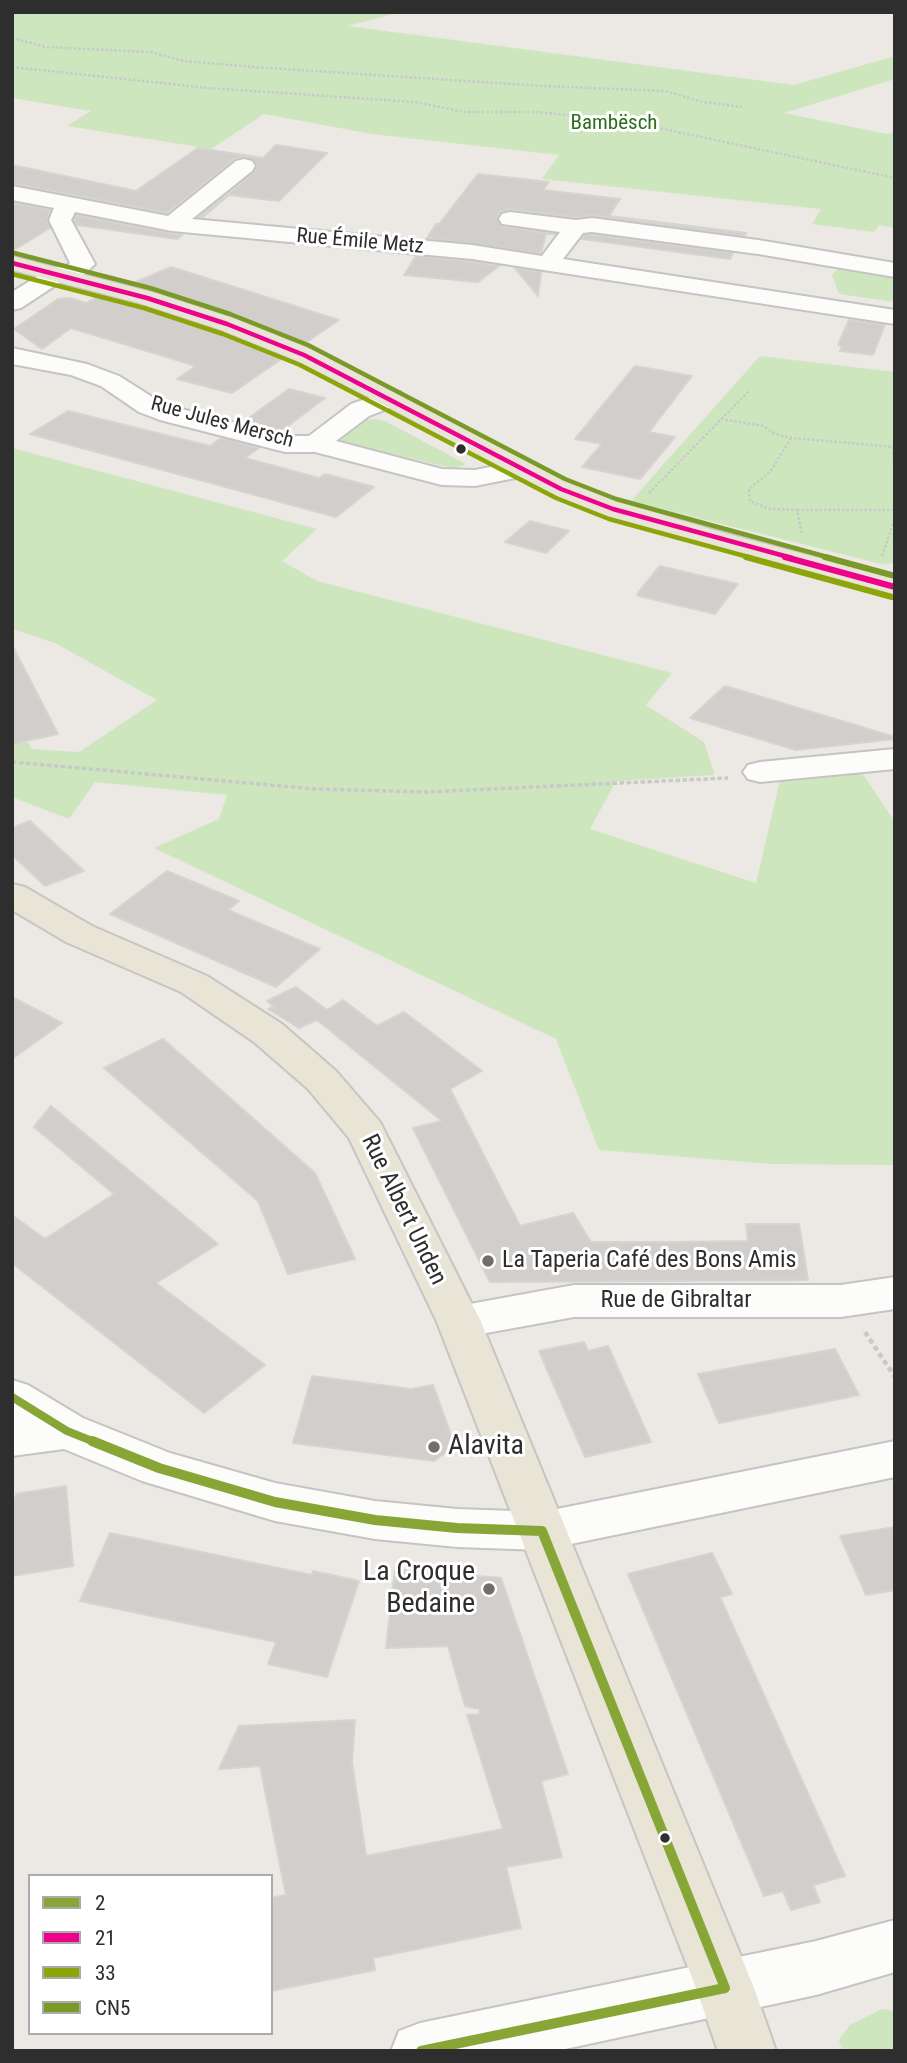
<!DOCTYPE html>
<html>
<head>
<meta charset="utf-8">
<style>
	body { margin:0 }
	#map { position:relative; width:907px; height:2063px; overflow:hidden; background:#ece8e4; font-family:"Roboto Condensed",sans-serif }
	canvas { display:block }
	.frame { position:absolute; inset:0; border:14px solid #2e2e2e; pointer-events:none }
	.legend { position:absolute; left:28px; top:1874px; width:245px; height:161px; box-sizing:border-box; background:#fff; border:2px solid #ababab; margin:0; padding:9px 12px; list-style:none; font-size:21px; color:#2e2e2e }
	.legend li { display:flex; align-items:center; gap:14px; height:35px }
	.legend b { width:35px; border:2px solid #ababab }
</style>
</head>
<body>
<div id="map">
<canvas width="907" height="2063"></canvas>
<div class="frame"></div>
<ul class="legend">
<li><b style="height:9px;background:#88a636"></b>2</li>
<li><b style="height:9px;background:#ed028c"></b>21</li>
<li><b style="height:9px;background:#8ca509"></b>33</li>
<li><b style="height:9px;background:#799a27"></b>CN5</li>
</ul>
</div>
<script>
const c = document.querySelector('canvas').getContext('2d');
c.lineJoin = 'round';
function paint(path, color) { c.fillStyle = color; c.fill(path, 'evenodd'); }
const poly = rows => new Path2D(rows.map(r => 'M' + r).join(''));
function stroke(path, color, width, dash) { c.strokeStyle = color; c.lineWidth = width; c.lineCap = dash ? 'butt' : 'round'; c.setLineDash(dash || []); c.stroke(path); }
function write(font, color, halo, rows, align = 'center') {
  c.font = font + ' "Roboto Condensed",sans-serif'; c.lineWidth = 6; c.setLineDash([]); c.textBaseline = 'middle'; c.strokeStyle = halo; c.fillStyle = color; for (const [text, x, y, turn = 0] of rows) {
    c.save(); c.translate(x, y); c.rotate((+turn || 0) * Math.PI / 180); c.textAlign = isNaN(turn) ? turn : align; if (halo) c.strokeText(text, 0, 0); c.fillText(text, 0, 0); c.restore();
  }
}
paint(poly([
	[12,12,401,12,348,26,794,85,895,56,895,79,784,113,887,134,895,132,895,228,879,225,874,232,812,224,821,209,542,179,559,155,372,134,264,114,211,149,67,126,91,111,12,98],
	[842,263,895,272,895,302,839,294,832,275],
	[760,356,895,372,895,563,881,564,631,501],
	[375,419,385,421,466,464,455,469,340,441,342,432,366,420],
	[12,448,317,529,282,561,317,581,672,673,646,705,704,742,715,775,616,781,590,829,756,883,781,776,860,770,895,822,895,1165,771,1164,599,1150,556,1039,154,848,219,819,227,795,95,782,69,819,12,797,12,744,27,741,32,749,79,752,157,700,55,643,12,629],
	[882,2009,895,2011,895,2051,842,2051,839,2040,850,2025]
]), '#cee6be');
const building = poly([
	[276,145,327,153,279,201,229,195,203,217,199,217,254,173,257,167,254,160,245,156,234,159,167,213,12,183,12,165,136,191,198,148,263,158,276,145],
	[478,174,549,182,543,190,620,199,609,216,746,233,744,236,592,215,576,217,510,209,501,211,497,218,502,227,555,234,546,234,541,253,427,238,436,224,439,224,478,174],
	[12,203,50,210,47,219,50,228,12,251,12,203],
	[76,215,172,234,182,235,177,239,77,225,74,220,76,215],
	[584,235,592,235,733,253,730,259,582,239,584,235],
	[416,256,472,262,499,266,478,282,404,275,416,256],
	[171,267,339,320,304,344,237,317,131,284,171,267],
	[515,268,541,272,538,296,515,268],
	[101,296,217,331,283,358,232,393,177,379,196,366,71,328,42,349,14,329,58,299,70,298,86,303,101,296],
	[849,320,885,325,873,355,840,351,842,346,838,345,849,320],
	[635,366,692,376,649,432,675,437,640,479,582,467,602,444,575,439,635,366],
	[289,389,325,398,280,432,243,422,289,389],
	[68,411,210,446,221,438,259,448,245,458,319,478,325,474,374,487,336,517,30,434,68,411],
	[530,521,569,531,546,553,505,542,530,521],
	[660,566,698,575,738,584,715,614,639,596,637,594,660,566],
	[12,645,58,734,12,744,12,645],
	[725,686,895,737,895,739,796,750,690,718,725,686],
	[30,821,84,871,45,886,12,855,12,828,30,821],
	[167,871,239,901,228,910,320,949,276,987,110,914,167,871],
	[296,987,327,1010,343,1000,377,1026,404,1012,482,1071,450,1089,520,1226,573,1213,591,1242,678,1242,748,1241,746,1224,799,1224,808,1280,490,1282,413,1128,442,1121,317,1020,299,1028,268,1009,274,1007,267,1001,296,987],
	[12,997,62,1023,12,1059,12,997],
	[163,1039,315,1173,355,1259,288,1274,258,1201,104,1068,163,1039],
	[51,1106,218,1244,156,1283,265,1365,204,1413,12,1263,12,1215,45,1239,114,1194,34,1127,51,1106],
	[584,1342,588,1351,608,1346,651,1442,585,1457,539,1351,584,1342],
	[835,1349,859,1395,719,1423,698,1374,835,1349],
	[312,1376,411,1389,433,1385,455,1446,434,1461,293,1443,312,1376],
	[66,1486,73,1566,12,1576,12,1498,16,1497,16,1494,66,1486],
	[895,1527,895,1590,866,1595,840,1536,895,1527],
	[110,1533,312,1575,313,1571,359,1581,327,1677,268,1664,276,1642,80,1601,110,1533],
	[712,1553,732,1594,720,1597,845,1876,813,1885,820,1902,791,1910,783,1891,764,1896,628,1574,712,1553],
	[395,1569,501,1578,568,1774,541,1781,562,1857,506,1867,521,1928,373,1958,375,1970,271,1991,271,1898,286,1895,260,1766,219,1769,239,1726,355,1720,352,1762,366,1856,503,1829,467,1715,479,1714,480,1709,465,1706,448,1646,386,1648,395,1569]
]);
paint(building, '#d1cecb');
stroke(building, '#d7d4d0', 2);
const minor = poly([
	[244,159,252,161,255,166,252,171,192,219,472,245,542,256,560,232,502,224,499,219,502,214,510,212,576,220,592,218,758,240,895,263,895,277,758,254,592,232,583,233,563,259,895,310,895,324,472,259,172,231,75,212,71,220,95,264,77,281,62,281,21,308,12,310,12,292,51,268,65,267,70,263,49,220,54,208,12,200,12,186,168,216,236,161,244,159],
	[12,348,87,364,119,376,157,400,178,408,285,436,309,436,351,404,391,390,400,392,404,398,400,404,369,416,336,441,442,469,475,470,520,461,530,463,534,469,530,475,475,486,442,485,315,452,285,452,160,420,139,412,101,386,71,375,12,364,12,348],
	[895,749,895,769,760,782,748,779,743,772,748,765,760,762,895,749],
	[895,1277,895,1309,841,1317,574,1317,459,1338,443,1334,437,1322,443,1310,459,1306,574,1285,841,1285,895,1277],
	[12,1380,28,1385,83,1418,170,1453,275,1483,375,1501,457,1509,542,1512,895,1441,895,1477,542,1550,457,1547,375,1539,275,1521,142,1481,64,1449,12,1456,12,1380],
	[895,1920,895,1972,816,1995,556,2051,391,2051,399,2031,420,2023,816,1941,895,1920]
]);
const major = poly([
	[12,256,156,293,236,319,313,350,571,483,623,503,721,532,895,578,895,596,603,515,551,495,382,404,295,360,218,329,138,303,12,270,12,256],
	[12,884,25,887,92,926,207,976,282,1024,336,1071,380,1122,481,1322,754,1988,776,2051,718,2051,696,1988,437,1322,349,1138,308,1089,254,1042,181,992,66,942,12,910,12,884]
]);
stroke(minor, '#c5c4c5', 4);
stroke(major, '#c6c5c4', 4);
stroke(poly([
	[12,38,46,47,150,52,184,61,254,67,543,86,665,91,703,102,742,107],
	[12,67,208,88,415,102,464,112,538,112,635,123,895,178],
	[721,419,763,426,775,434,791,438,895,447],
	[791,438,770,472,749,489,750,501,770,509,797,510,802,535],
	[893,447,895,474],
	[649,493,749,391],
	[797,510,895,510],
	[882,556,895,518]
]), '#c9c9c8', 2.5, [2.5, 2]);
stroke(poly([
	[12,762,315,789,426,792,728,778]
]), '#c9c9c8', 3.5, [4.5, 2.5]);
stroke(poly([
	[865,1332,895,1377]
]), '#c9c9c8', 4.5, [5, 3.5]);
paint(minor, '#fcfcfb');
paint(major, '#e8e4d6');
stroke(poly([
	[12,1397,67,1431,97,1443]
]), '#88a636', 8);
stroke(poly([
	[92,1441,159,1468,275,1502,375,1520,457,1528,542,1531],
	[542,1531,725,1988],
	[421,2051,725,1988]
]), '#88a636', 10);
stroke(poly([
	[12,263,147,298,227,324,304,355,561,489,613,509,792,558]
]), '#ed028c', 4.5);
stroke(poly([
	[785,557,895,587]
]), '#ed028c', 6);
stroke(poly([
	[12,274,144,308,223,334,300,365,556,498,609,519,752,558]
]), '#8ca509', 4.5);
stroke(poly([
	[746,557,892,597]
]), '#8ca509', 6);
stroke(poly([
	[14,253,150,288,230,314,308,345,565,479,616,499,831,558]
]), '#799a27', 4.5);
stroke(poly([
	[825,557,895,576]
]), '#799a27', 6);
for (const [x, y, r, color] of [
	[461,449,6,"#2e2e2e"],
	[488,1261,7,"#706f6e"],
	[434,1447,7,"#706f6e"],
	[489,1589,7,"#706f6e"],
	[665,1838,6,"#2e2e2e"]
]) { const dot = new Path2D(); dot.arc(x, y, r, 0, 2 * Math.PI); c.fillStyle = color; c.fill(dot); stroke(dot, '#fff', 2.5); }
write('21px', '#2c6e1b', '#fff', [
	["Bambësch",614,124]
]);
write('21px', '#2e2e2e', '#fff', [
	["Rue Émile Metz",360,242,5],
	["Rue Jules Mersch",222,423,15]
]);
write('24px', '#2e2e2e', '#fff', [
	["Rue Albert Unden",403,1210,64],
	["Rue de Gibraltar",676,1301]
]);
write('24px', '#2e2e2e', '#fff', [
	["La Taperia Café des Bons Amis",502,1261]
], 'left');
write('28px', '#2e2e2e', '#fff', [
	["Alavita",448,1447],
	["La Croque",475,1573,"right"],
	["Bedaine",475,1605,"right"]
], 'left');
</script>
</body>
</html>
